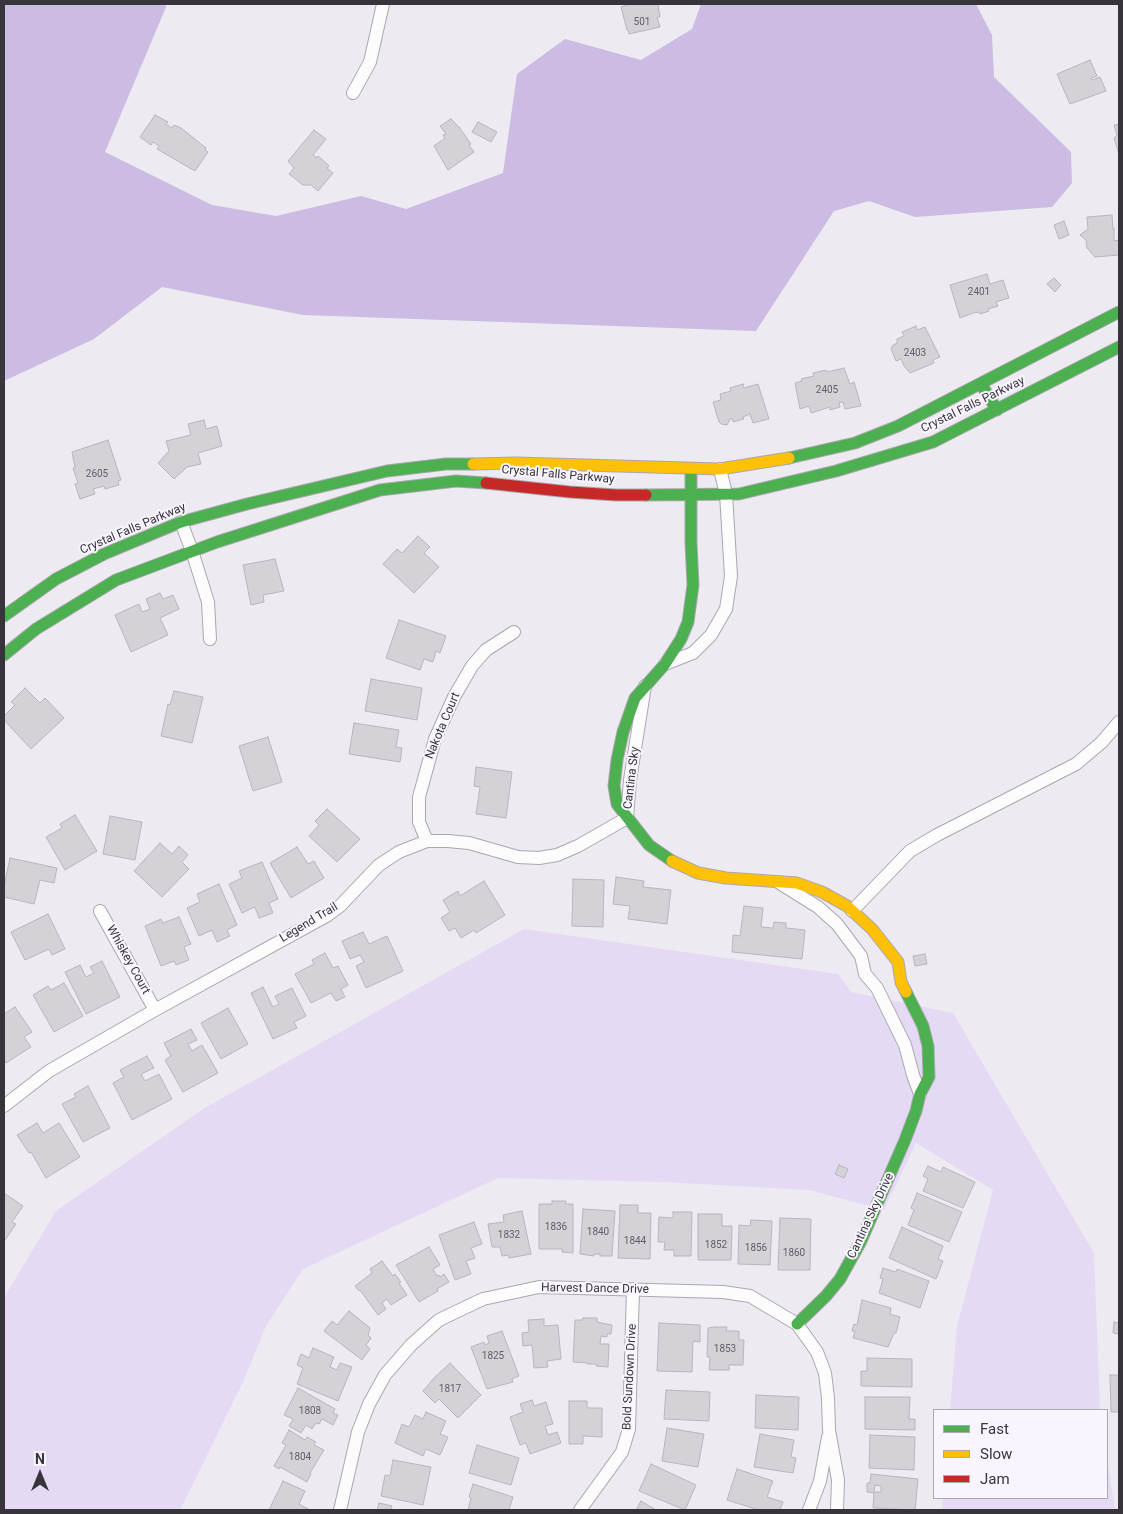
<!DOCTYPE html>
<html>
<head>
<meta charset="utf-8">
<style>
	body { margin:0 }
	#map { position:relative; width:1123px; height:1514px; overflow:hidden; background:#edeaf2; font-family:Roboto,sans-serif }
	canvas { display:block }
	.frame { position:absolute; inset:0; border:5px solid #37353b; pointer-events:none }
	.legend { position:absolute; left:933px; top:1409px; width:175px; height:90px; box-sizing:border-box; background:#f8f5fe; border:1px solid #aba8b0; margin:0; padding:6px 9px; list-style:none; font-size:15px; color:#37353b }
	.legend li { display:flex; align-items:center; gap:10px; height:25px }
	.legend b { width:25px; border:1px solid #aba8b0 }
	.north { position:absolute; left:15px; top:1449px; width:50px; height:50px; -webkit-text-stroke:4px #f8f5fe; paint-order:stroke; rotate:0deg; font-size:14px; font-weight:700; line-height:20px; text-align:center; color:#37353b }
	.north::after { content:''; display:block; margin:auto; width:18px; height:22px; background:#37353b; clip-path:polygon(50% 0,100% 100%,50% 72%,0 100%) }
</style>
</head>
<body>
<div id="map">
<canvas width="1123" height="1514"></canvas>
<div class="frame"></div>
<ul class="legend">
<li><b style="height:6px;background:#4caf50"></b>Fast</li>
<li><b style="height:6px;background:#ffc107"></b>Slow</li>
<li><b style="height:6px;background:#c62828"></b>Jam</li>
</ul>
<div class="north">N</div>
</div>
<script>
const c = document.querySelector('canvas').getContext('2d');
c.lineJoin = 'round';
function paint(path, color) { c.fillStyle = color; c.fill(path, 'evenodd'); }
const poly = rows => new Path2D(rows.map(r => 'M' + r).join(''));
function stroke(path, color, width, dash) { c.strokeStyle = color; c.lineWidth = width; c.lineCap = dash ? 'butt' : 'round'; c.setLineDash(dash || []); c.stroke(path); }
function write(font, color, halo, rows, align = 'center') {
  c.font = font + ' Roboto,sans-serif'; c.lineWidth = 4; c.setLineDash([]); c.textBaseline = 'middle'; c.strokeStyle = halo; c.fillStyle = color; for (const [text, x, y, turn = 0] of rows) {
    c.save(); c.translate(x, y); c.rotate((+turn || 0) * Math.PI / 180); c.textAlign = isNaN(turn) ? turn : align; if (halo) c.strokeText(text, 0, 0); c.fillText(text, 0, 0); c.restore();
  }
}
paint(poly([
	[524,929,838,974,851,992,953,1013,1094,1253,1100,1410,950,1410,957,1326,993,1190,916,1143,884,1210,809,1190,663,1182,498,1178,303,1269,266,1326,243,1382,180,1510,4,1510,4,1298,56,1211,203,1109],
	[1107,1460,1115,1510,942,1510,943,1498,1107,1498]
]), '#e5daf4');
paint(poly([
	[4,4,165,4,166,7,105,152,212,205,276,216,361,196,406,209,503,173,517,74,565,39,641,60,692,29,701,4,976,4,992,35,994,77,1071,152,1072,183,1052,207,915,217,869,201,834,211,756,331,303,315,162,287,94,339,4,381]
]), '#ccbbe2');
const building = poly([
	[630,4,658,4,660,17,657,17,660,27,629,34,628,30,627,30,621,7,630,4],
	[1090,60,1097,76,1091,78,1092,80,1100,77,1106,91,1070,104,1057,74,1090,60],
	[155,115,168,122,166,124,172,128,174,125,181,128,206,148,205,150,208,152,195,171,157,149,159,146,153,142,151,145,140,137,155,115],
	[451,119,459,127,471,144,469,145,474,152,448,170,434,146,445,138,443,135,446,134,440,126,451,119],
	[478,122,497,132,491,142,472,132,478,122],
	[1119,124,1119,154,1114,138,1117,135,1114,125,1119,124],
	[314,130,326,139,313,155,317,158,318,156,325,162,329,166,327,168,333,173,318,191,311,185,303,185,289,174,294,168,288,161,314,130],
	[1112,215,1113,229,1114,228,1114,241,1119,240,1119,255,1095,257,1087,248,1086,240,1080,235,1088,229,1087,217,1112,215],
	[1064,221,1069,235,1059,239,1054,225,1064,221],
	[987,274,990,284,1003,280,1009,298,996,302,998,306,988,309,989,311,980,314,979,312,973,313,960,318,950,285,987,274],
	[1054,278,1061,285,1055,292,1047,284,1054,278],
	[916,326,917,330,925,327,940,357,933,360,934,363,910,373,904,366,901,359,896,361,891,349,893,345,897,343,897,339,904,336,902,332,916,326],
	[844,368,850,384,854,382,861,406,845,409,843,402,839,403,840,407,830,410,830,407,811,413,809,406,800,409,795,383,802,381,801,379,814,376,813,373,826,370,827,372,844,368],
	[743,384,744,388,758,384,769,419,753,423,750,414,743,417,744,419,733,422,733,419,730,419,727,425,721,424,719,422,713,402,721,400,720,394,731,391,730,388,743,384],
	[204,420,206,429,217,426,222,446,198,453,201,464,187,467,174,479,158,463,169,451,166,441,191,435,188,424,204,420],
	[108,440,121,480,118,481,119,485,105,489,104,486,93,489,95,494,80,499,75,484,78,483,73,468,75,467,72,452,108,440],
	[418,536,430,547,424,553,439,567,414,593,383,564,397,549,402,553,418,536],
	[275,559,284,591,263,595,264,602,251,605,243,565,275,559],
	[160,593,163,599,173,595,179,609,160,618,168,635,131,652,115,615,139,604,142,612,150,609,146,599,160,593],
	[399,620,446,636,440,653,436,651,433,662,424,659,420,670,386,658,399,620],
	[371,679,422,688,417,720,365,711,371,679],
	[25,688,40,703,45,698,64,718,31,749,4,720,4,716,15,705,11,702,25,688],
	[174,691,203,697,192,743,161,736,168,704,170,705,174,691],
	[354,723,399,730,396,747,402,748,400,762,349,754,354,723],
	[268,737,282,782,253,791,239,746,268,737],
	[476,767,512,772,506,818,476,814,480,787,474,786,476,767],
	[327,809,360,839,337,862,309,836,319,825,315,821,327,809],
	[75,815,97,851,65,870,46,837,62,828,60,824,75,815],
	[110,816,142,822,135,860,103,854,110,816],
	[160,843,172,854,179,846,188,855,182,862,189,869,162,897,134,871,160,843],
	[297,847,308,864,314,861,324,878,291,898,270,863,297,847],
	[10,858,57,868,54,883,40,880,34,904,4,897,4,886,10,858],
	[262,862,278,899,269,903,273,913,259,918,255,907,242,913,229,884,242,878,239,871,262,862],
	[616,877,644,881,643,887,671,890,667,924,628,919,630,906,613,904,616,877],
	[573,879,604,880,603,927,572,926,573,879],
	[484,881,505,915,476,933,474,930,461,938,455,928,449,931,441,918,450,912,443,900,458,891,460,896,484,881],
	[219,884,237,925,227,930,230,936,217,942,212,930,199,936,187,908,200,902,197,894,219,884],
	[744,906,763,908,761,927,773,928,774,922,786,923,786,928,805,930,802,959,732,952,733,935,740,936,744,906],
	[48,914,65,949,52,955,49,949,25,960,11,932,48,914],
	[179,917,191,944,184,947,189,960,176,965,174,961,161,966,145,926,161,919,163,923,179,917],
	[363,932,369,944,387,936,403,971,366,988,356,966,364,962,360,955,350,959,342,941,363,932],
	[325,953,333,968,338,966,348,985,341,989,345,997,336,1001,331,993,311,1003,295,974,314,964,312,960,325,953],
	[925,954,927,964,915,966,913,956,925,954],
	[102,961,120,997,86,1014,65,972,80,965,86,977,94,973,90,967,102,961],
	[64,983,83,1016,54,1032,33,995,48,986,51,990,64,983],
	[263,987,273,1007,279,1004,275,996,292,988,306,1016,294,1022,297,1028,273,1039,251,993,263,987],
	[15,1007,32,1032,24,1037,31,1047,6,1063,4,1059,4,1014,15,1007],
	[228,1008,248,1044,221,1059,201,1023,228,1008],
	[191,1029,197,1040,188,1044,192,1051,202,1045,218,1073,183,1092,165,1060,171,1056,164,1043,191,1029],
	[147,1056,154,1068,141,1074,145,1081,159,1074,172,1099,132,1120,113,1083,124,1077,120,1070,147,1056],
	[88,1086,110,1128,83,1142,62,1104,76,1097,74,1094,88,1086],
	[37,1123,43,1133,59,1123,80,1157,46,1178,31,1152,29,1153,17,1135,37,1123],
	[839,1165,848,1169,844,1178,835,1174,839,1165],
	[928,1166,941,1172,943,1167,975,1182,963,1208,923,1191,928,1179,923,1176,928,1166],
	[4,1193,23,1206,12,1222,16,1224,5,1240,4,1239,4,1193],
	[917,1193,962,1212,949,1242,908,1225,914,1210,911,1208,917,1193],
	[552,1201,566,1201,566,1204,573,1204,573,1253,562,1252,562,1249,539,1249,539,1204,552,1204,552,1201],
	[620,1205,638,1205,638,1213,651,1213,650,1259,618,1258,620,1205],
	[583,1209,615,1211,612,1256,600,1256,600,1254,594,1254,594,1256,580,1254,583,1209],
	[522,1211,531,1254,509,1258,508,1255,502,1256,500,1247,492,1247,488,1224,504,1222,503,1215,522,1211],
	[673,1212,692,1212,691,1256,674,1256,674,1250,664,1250,665,1242,658,1242,659,1217,673,1218,673,1212],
	[698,1214,722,1214,722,1226,732,1226,731,1260,698,1260,698,1214],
	[780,1218,811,1219,810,1270,778,1270,780,1218],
	[751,1220,772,1221,770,1265,738,1264,739,1225,750,1226,751,1220],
	[474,1222,482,1244,471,1248,475,1258,466,1261,471,1274,455,1280,439,1235,474,1222],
	[902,1227,943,1246,938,1259,943,1261,936,1279,889,1258,902,1227],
	[429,1247,440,1265,433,1269,437,1276,439,1275,440,1277,444,1274,449,1282,437,1289,438,1291,419,1302,396,1265,429,1247],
	[382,1261,393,1276,395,1274,401,1282,399,1283,407,1295,391,1305,387,1299,382,1303,386,1309,378,1315,360,1290,359,1291,355,1286,372,1273,370,1269,382,1261],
	[883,1268,896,1272,897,1269,929,1281,920,1308,879,1293,883,1279,880,1278,883,1268],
	[862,1300,891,1308,890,1314,900,1317,896,1333,894,1333,888,1347,853,1338,855,1331,852,1331,854,1324,857,1325,862,1300],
	[349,1311,370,1328,368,1335,371,1338,366,1345,370,1349,362,1360,324,1331,332,1321,337,1325,349,1311],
	[583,1318,597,1318,597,1322,612,1325,611,1334,607,1334,607,1337,601,1336,600,1344,609,1344,608,1367,596,1366,596,1364,587,1364,587,1363,573,1362,575,1320,582,1320,583,1318],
	[544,1319,544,1326,558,1325,561,1359,547,1361,548,1367,534,1368,532,1345,523,1346,522,1333,529,1332,528,1320,544,1319],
	[1114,1322,1119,1323,1119,1334,1113,1333,1114,1322],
	[659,1323,700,1325,700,1342,693,1341,692,1372,657,1371,659,1323],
	[715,1327,727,1327,726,1331,739,1331,739,1340,744,1340,743,1365,729,1365,729,1370,709,1370,710,1357,707,1357,708,1328,715,1327],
	[502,1331,519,1376,512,1379,513,1382,487,1389,471,1347,484,1342,485,1345,489,1343,487,1336,502,1331],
	[313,1348,334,1357,330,1367,337,1370,340,1363,352,1367,338,1401,297,1384,303,1368,297,1365,301,1354,309,1358,313,1348],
	[867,1358,912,1359,912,1387,861,1386,861,1371,867,1371,867,1358],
	[450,1363,481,1395,458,1418,439,1399,435,1403,423,1391,434,1378,450,1363],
	[1110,1375,1119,1375,1119,1412,1111,1412,1110,1375],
	[298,1388,335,1409,333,1413,338,1415,333,1425,322,1419,319,1424,316,1423,312,1429,306,1425,301,1433,289,1426,293,1419,284,1415,298,1388],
	[666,1390,710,1392,709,1421,664,1419,666,1390],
	[756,1395,799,1397,798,1430,755,1428,756,1395],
	[865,1397,910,1397,909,1419,915,1419,915,1430,865,1429,865,1397],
	[532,1400,534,1406,546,1402,553,1424,545,1426,548,1435,557,1432,561,1443,530,1454,526,1443,520,1445,510,1417,523,1412,520,1404,532,1400],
	[569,1401,587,1401,587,1408,602,1408,602,1437,583,1436,583,1444,569,1444,569,1401],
	[426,1412,446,1421,440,1434,448,1437,440,1455,426,1449,423,1456,395,1443,402,1424,409,1427,415,1415,423,1419,426,1412],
	[667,1428,704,1434,698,1467,662,1461,667,1428],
	[289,1430,305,1440,307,1437,316,1442,314,1445,324,1450,310,1473,311,1474,307,1482,280,1467,279,1469,274,1466,286,1445,282,1443,289,1430],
	[760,1434,794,1440,791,1457,796,1458,793,1473,754,1467,760,1434],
	[870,1435,915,1437,914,1470,869,1468,870,1435],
	[477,1445,519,1458,511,1485,469,1473,477,1445],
	[393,1460,431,1467,423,1505,381,1496,385,1475,390,1476,393,1460],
	[651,1464,696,1485,685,1510,639,1491,651,1464],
	[737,1469,773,1481,767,1497,783,1502,780,1510,759,1510,727,1500,737,1469],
	[871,1474,918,1479,915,1510,873,1508,874,1493,867,1492,867,1483,870,1483,871,1474],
	[875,1485,881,1486,881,1492,874,1492,875,1485],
	[283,1481,305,1491,299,1504,310,1510,269,1510,283,1481],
	[473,1484,513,1497,509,1510,468,1510,471,1498,469,1497,473,1484],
	[641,1501,656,1510,636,1510,641,1501],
	[379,1503,392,1506,391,1510,377,1510,379,1503]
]);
paint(building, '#d4d1d7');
stroke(building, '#b8b6bc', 1);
const street = poly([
	[353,93,370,62,383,4],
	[181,522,192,551,208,602,210,639],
	[665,664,693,653,711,635,726,609,731,576,726,494,720,469],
	[427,841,419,822,419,797,435,739,454,697,472,666,486,650,514,632],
	[778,882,818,907,837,924,861,956,865,974,877,988,905,1045,913,1075,920,1094],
	[100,911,155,1010],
	[852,911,910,851,937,835,1076,764,1102,742,1119,722],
	[4,1106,49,1071,155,1010,328,915,340,906,379,865,399,852,427,841,448,841,469,843,518,857,539,858,557,855,578,846,627,818,630,780,645,686],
	[340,1510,358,1432,369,1404,385,1375,411,1345,439,1320,483,1299,539,1287,723,1292,750,1296,797,1324,817,1352,825,1373,828,1398,829,1430,838,1480,837,1510],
	[580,1510,622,1452,629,1429,633,1289],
	[809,1510,820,1481,828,1437]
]);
const fast = poly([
	[981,384,997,410],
	[789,458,855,443,898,426,1119,312],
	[646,495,739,494,836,471,933,442,1119,347],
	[4,616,56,579,104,554,181,522,247,504,387,471,446,464,473,464],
	[4,655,36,629,116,580,217,542,380,490,456,481,486,483],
	[672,861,649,845,617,804,614,786,617,760,623,732,635,698,665,664,681,639,688,622,693,585,691,543,691,469],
	[797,1324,826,1296,840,1279,861,1241,905,1140,916,1111,920,1094,929,1077,928,1046,923,1026,906,992]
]);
const slow = poly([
	[473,464,517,463,720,469,789,458],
	[672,861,698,873,726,878,797,883,822,892,847,906,872,929,898,962,901,982,906,992]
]);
const jam = poly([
	[486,483,570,492,616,495,646,495]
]);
stroke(street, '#aaa7ae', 14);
stroke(fast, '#aaa7ae', 13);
stroke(slow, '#aaa7ae', 13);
stroke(jam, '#aaa7ae', 13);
stroke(street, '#fcfcfd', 12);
stroke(fast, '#4caf50', 11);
stroke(slow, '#ffc107', 11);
stroke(jam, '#c62828', 11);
write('10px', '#615e64', null, [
	["501",642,22],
	["2401",979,292],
	["2403",915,353],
	["2405",827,390],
	["2605",97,474],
	["1836",556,1227],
	["1840",598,1232],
	["1832",509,1235],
	["1844",635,1241],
	["1852",716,1245],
	["1856",756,1248],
	["1860",794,1253],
	["1853",725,1349],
	["1825",493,1356],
	["1817",450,1389],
	["1808",310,1411],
	["1804",300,1457]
]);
write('12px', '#37353b', '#f8f5fe', [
	["Crystal Falls Parkway",973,405,-26],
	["Crystal Falls Parkway",558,475,5],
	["Crystal Falls Parkway",133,529,-23],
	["Nakota Court",443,726,-67],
	["Cantina Sky",632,778,-83],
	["Legend Trail",309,923,-31],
	["Whiskey Court",128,960,61],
	["Cantina Sky Drive",871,1216,-65],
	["Harvest Dance Drive",595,1289,1],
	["Bold Sundown Drive",630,1377,-87]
]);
</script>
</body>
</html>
